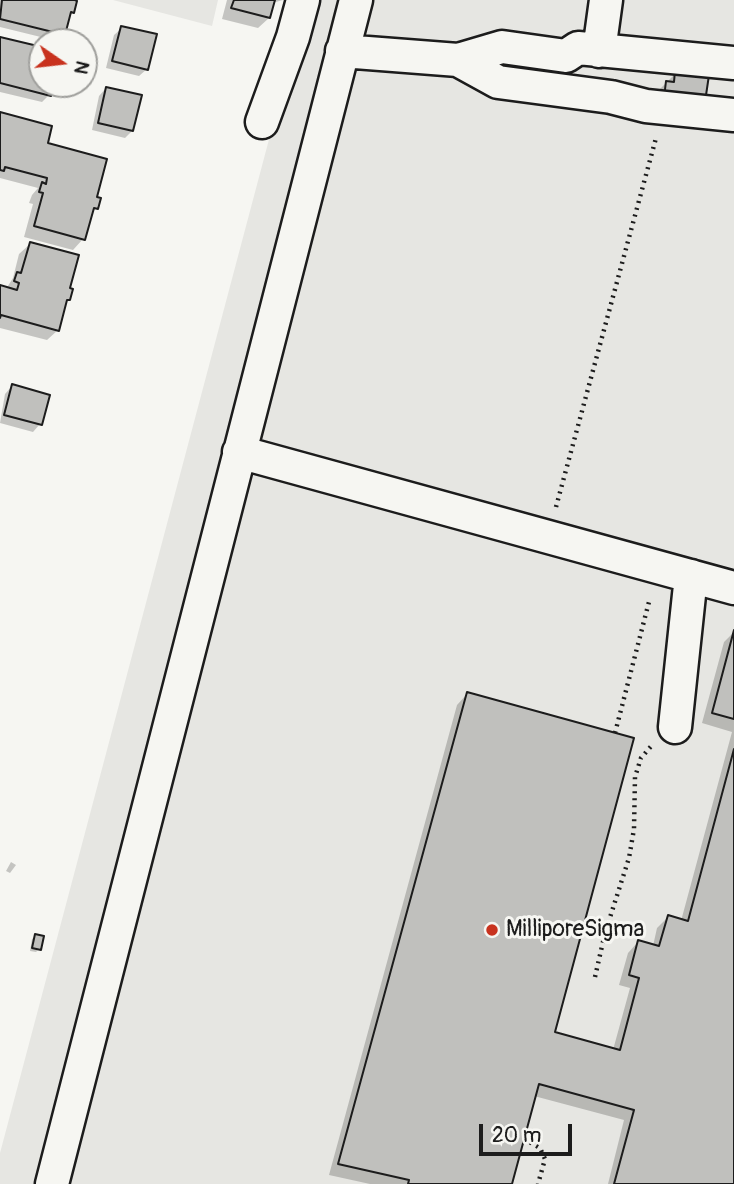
<!DOCTYPE html>
<html>
<head>
<meta charset="utf-8">
<style>
	body { margin:0 }
	#map { position:relative; width:734px; height:1184px; overflow:hidden; background:#f6f6f2; font-family:Pangolin,sans-serif }
	canvas { display:block }
	.north { position:absolute; left:28px; top:28px; width:70px; height:70px; box-sizing:border-box; background:#f6f6f2; border:2px solid #9f9f9c; border-radius:50%; rotate:104deg; font-size:19px; font-weight:700; line-height:28px; text-align:center; color:#1c1c1c }
	.north::after { content:''; display:block; margin:auto; width:24px; height:32px; background:#c8321e; clip-path:polygon(50% 0,100% 100%,50% 72%,0 100%) }
	.scale { position:absolute; left:479px; top:1124px; width:93px; height:32px; box-sizing:border-box; border:4px solid #1c1c1c; border-top:0; padding-left:9px; font-size:21px; line-height:24px; white-space:nowrap; color:#1c1c1c; -webkit-text-stroke:5px #f6f6f2; paint-order:stroke }
</style>
</head>
<body>
<div id="map">
<canvas width="734" height="1184"></canvas>
<div class="north">N</div>
<div class="scale">20 m</div>
</div>
<script>
const c = document.querySelector('canvas').getContext('2d');
c.lineJoin = 'round';
function paint(path, color) { c.fillStyle = color; c.fill(path, 'evenodd'); }
const poly = rows => new Path2D(rows.map(r => 'M' + r).join(''));
function stroke(path, color, width, dash) { c.strokeStyle = color; c.lineWidth = width; c.lineCap = dash ? 'butt' : 'round'; c.setLineDash(dash || []); c.stroke(path); }
function write(font, color, halo, rows, align = 'center') {
  c.font = font + ' Pangolin,sans-serif'; c.lineWidth = 6; c.setLineDash([]); c.textBaseline = 'middle'; c.strokeStyle = halo; c.fillStyle = color; for (const [text, x, y, turn = 0] of rows) {
    c.save(); c.translate(x, y); c.rotate((+turn || 0) * Math.PI / 180); c.textAlign = isNaN(turn) ? turn : align; if (halo) c.strokeText(text, 0, 0); c.fillText(text, 0, 0); c.restore();
  }
}
paint(poly([
	[113,0,218,0,212,26],
	[306,0,734,0,734,1184,0,1184,0,1153]
]), '#e6e6e2');
paint(poly([
	[0,0,72,0,72,12,68,16,64,34,57,41,0,27],
	[227,0,283,0,272,3,269,18,258,28,222,19],
	[122,28,147,69,139,76,106,68,114,35],
	[0,39,42,49,42,84,51,84,49,95,42,102,0,92],
	[676,73,707,76,657,104,659,90],
	[106,88,132,131,125,138,92,130,99,96],
	[0,114,46,144,95,198,96,208,90,214,83,239,73,250,24,237,33,204,29,203,32,195,38,188,0,178],
	[30,244,68,289,68,299,64,304,58,330,47,340,0,328,0,287,6,289,13,278,19,254],
	[12,386,40,424,33,432,0,423,5,394],
	[734,632,734,1184,608,1184,624,1120,534,1096,510,1184,370,1184,329,1175,457,705,467,694,552,1034,613,1050,630,988,619,985,628,953,638,942,653,946,657,928,668,917,681,921,732,732,702,723,724,642],
	[11,862,16,865,10,873,6,871],
	[36,936,39,949,36,952,30,951,32,939]
]), '#0003');
const building = poly([
	[2,0,75,0,77,1,74,13,71,12,65,35,0,19,2,0],
	[234,0,275,0,270,18,231,8,234,0],
	[121,26,157,34,148,70,112,61,121,26],
	[0,37,42,47,42,84,53,84,51,96,0,83,0,37],
	[675,71,709,75,705,102,664,98,666,81,674,82,675,71],
	[106,87,142,95,133,131,98,123,106,87],
	[0,112,52,126,48,143,107,159,97,197,101,198,98,209,94,208,85,240,34,226,43,193,39,192,42,182,46,184,47,178,5,167,4,171,0,170,0,112],
	[30,242,79,255,70,288,73,289,70,300,67,300,59,331,1,315,0,318,0,285,17,290,19,283,14,281,17,272,21,273,30,242],
	[12,384,50,395,42,425,4,415,12,384],
	[734,630,734,719,712,713,734,630],
	[467,692,634,738,555,1032,620,1050,639,978,629,975,638,940,659,946,668,915,688,921,734,749,734,1184,614,1184,634,1110,539,1084,512,1184,408,1184,409,1180,338,1164,467,692],
	[35,934,44,936,41,950,32,948,35,934]
]);
paint(building, '#c0c0bd');
stroke(building, '#1c1c1c', 2);
const minor = poly([
	[342,51,458,60,502,47,566,56,578,48,734,63],
	[599,51,606,0],
	[458,60,498,82,611,97,646,106,734,115],
	[262,122,293,37,303,0],
	[239,452,734,588],
	[675,727,691,576],
	[52,1184,356,0]
]);
stroke(minor, '#1c1c1c', 37);
stroke(poly([
	[556,507,656,138],
	[615,733,650,598],
	[595,977,605,933,629,858,634,829,635,777,641,758,653,744],
	[524,1139,540,1148,545,1159,538,1184]
]), '#1c1c1c', 4.5, [2, 5]);
stroke(minor, '#f6f6f2', 32);
for (const [x, y, r, color] of [
	[492,930,7,"#c8321e"]
]) { const dot = new Path2D(); dot.arc(x, y, r, 0, 2 * Math.PI); c.fillStyle = color; c.fill(dot); stroke(dot, '#f6f6f2', 2.5); }
write('23px', '#1c1c1c', '#f6f6f2', [
	["MilliporeSigma",506,930]
], 'left');
</script>
</body>
</html>
